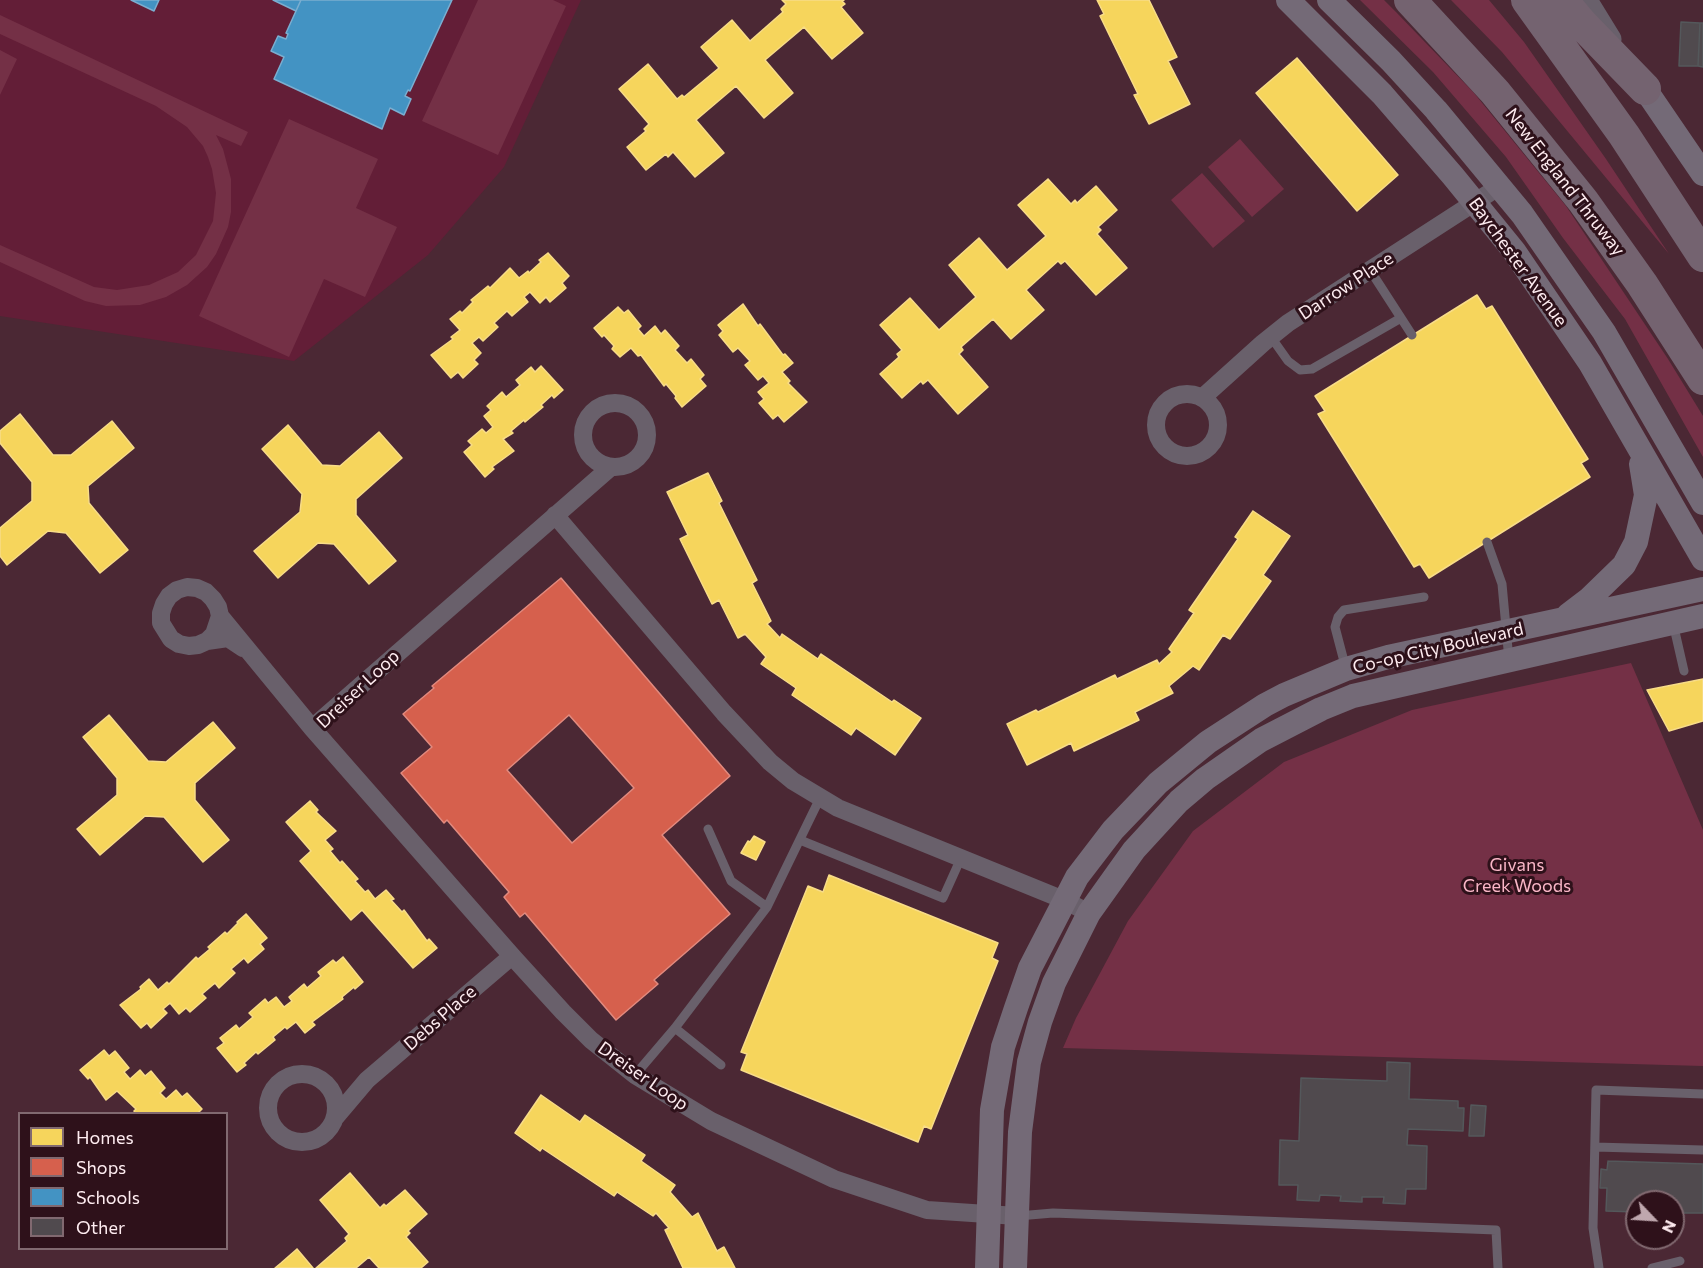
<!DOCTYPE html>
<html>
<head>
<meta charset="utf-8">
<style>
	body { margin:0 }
	#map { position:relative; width:1703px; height:1268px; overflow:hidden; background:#4b2834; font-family:Commissioner,sans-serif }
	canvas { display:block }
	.legend { position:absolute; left:18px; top:1112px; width:210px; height:138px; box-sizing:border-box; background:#2e111a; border:2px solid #816970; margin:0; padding:8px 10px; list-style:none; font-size:18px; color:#feecf0 }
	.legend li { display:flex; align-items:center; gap:12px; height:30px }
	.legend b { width:30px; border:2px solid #816970 }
	.north { position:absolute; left:1625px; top:1190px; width:60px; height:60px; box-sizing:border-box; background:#2e111a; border:2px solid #816970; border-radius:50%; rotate:115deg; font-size:16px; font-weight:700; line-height:24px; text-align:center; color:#feecf0 }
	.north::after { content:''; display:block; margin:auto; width:21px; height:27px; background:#bfa7ae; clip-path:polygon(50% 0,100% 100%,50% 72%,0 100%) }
</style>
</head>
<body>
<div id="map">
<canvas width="1703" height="1268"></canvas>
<ul class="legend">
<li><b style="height:16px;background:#f6d55c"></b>Homes</li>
<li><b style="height:16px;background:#d6604d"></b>Shops</li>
<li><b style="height:16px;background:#4393c3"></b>Schools</li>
<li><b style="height:16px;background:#504a4e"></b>Other</li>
</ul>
<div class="north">N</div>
</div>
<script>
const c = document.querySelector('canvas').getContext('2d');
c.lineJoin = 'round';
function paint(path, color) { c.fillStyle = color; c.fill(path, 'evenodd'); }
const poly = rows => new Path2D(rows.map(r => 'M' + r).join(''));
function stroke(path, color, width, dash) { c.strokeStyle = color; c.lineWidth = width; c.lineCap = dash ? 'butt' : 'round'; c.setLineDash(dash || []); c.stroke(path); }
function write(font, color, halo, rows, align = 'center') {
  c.font = font + ' Commissioner,sans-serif'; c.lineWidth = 6; c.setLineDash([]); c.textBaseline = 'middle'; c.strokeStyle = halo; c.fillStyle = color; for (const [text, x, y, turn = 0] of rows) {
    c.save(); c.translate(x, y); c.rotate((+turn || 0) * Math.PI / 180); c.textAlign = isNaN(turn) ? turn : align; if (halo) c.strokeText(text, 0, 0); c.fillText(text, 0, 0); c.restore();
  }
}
paint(poly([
	[0,0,581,0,504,167,428,255,294,361,0,316]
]), '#631e37');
paint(poly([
	[478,0,553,0,566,6,498,155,422,121],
	[1360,0,1384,0,1396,12,1474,93,1566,206,1668,359,1703,416,1703,457,1625,319,1563,238,1506,157,1433,72],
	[1451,0,1489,0,1524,42,1606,159,1669,254,1502,52],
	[0,15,248,132,241,146,216,135,223,149,231,179,231,212,228,227,216,254,207,267,187,285,166,297,140,305,106,306,85,301,0,262,0,245,94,287,117,290,149,285,178,272,196,255,213,221,216,193,212,169,208,157,203,146,187,127,156,106,0,34],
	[0,50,17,59,0,95],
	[289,119,378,159,356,208,397,227,365,297,324,279,289,357,199,316],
	[1240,139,1284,189,1252,217,1208,167],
	[1202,173,1245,221,1213,248,1171,200],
	[1631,663,1703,830,1703,1066,1063,1048,1076,1018,1128,921,1193,831,1284,762,1412,710]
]), '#743046');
const homes = poly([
	[782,0,844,0,842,1,845,4,841,7,863,33,832,59,804,27,765,60,793,93,764,118,736,86,696,120,724,153,695,177,673,152,668,157,666,154,646,170,627,147,646,131,644,129,649,124,619,89,648,64,677,99,682,95,684,97,719,68,701,47,732,20,750,41,783,12,781,9,786,4,782,0],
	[1097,0,1149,0,1177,57,1168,61,1190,104,1149,124,1134,95,1138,94,1100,16,1104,14,1097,0],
	[1297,58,1398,175,1357,211,1256,93,1297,58],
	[1048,179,1071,204,1075,200,1077,203,1096,186,1117,210,1098,227,1101,230,1097,234,1127,268,1096,295,1065,261,1061,264,1058,261,1026,290,1044,310,1011,339,993,319,961,347,963,350,959,354,988,387,958,414,928,380,923,384,921,381,902,398,880,374,899,357,897,354,902,350,880,325,910,298,939,330,976,297,949,265,979,238,1007,270,1046,236,1018,205,1048,179],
	[548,253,569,276,562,283,566,288,550,302,546,297,540,303,530,292,524,297,528,302,512,316,507,311,494,323,498,327,483,341,479,337,472,343,481,353,474,360,478,364,463,378,458,372,451,378,431,355,453,339,451,337,460,330,450,319,460,311,462,313,473,302,471,300,488,286,490,288,510,268,519,278,528,271,529,273,541,262,539,260,548,253],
	[1477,295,1486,309,1492,306,1588,459,1581,463,1590,477,1429,578,1420,564,1414,567,1318,414,1325,411,1315,396,1477,295],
	[743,304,758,326,760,324,783,355,785,354,793,363,782,372,790,381,788,383,807,402,784,422,778,415,773,419,759,403,764,399,758,392,769,383,763,376,758,380,745,365,750,361,738,348,733,352,719,335,723,331,718,325,743,304],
	[618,307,624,313,628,310,641,326,638,329,644,336,655,326,661,334,665,330,679,346,675,350,687,363,691,359,704,375,700,379,706,386,682,407,675,398,676,396,666,384,664,386,641,355,638,356,631,348,620,357,612,349,614,346,604,335,602,337,594,328,618,307],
	[541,366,563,390,554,398,552,395,541,405,543,407,525,422,524,420,511,431,513,433,503,439,514,451,492,467,494,469,485,477,464,452,472,445,468,441,482,429,486,433,493,427,484,416,491,410,487,406,502,392,506,397,520,385,516,380,531,367,535,372,541,366],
	[20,414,53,455,71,455,112,421,134,448,88,486,89,503,128,550,100,573,66,533,48,531,7,565,0,556,0,528,32,501,32,482,0,443,0,431,20,414],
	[288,425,322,465,340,466,379,432,402,458,356,499,356,515,396,561,369,584,334,544,318,543,278,578,254,551,300,512,302,494,262,449,288,425],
	[708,473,722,501,719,503,757,580,752,583,771,621,767,624,780,638,782,634,818,659,821,654,892,702,894,700,921,718,895,755,856,728,851,735,792,695,796,688,761,664,766,657,745,634,738,638,719,600,712,604,680,539,688,535,667,492,708,473],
	[1253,511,1290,536,1263,575,1271,581,1230,639,1223,635,1199,670,1193,666,1169,686,1173,693,1135,712,1139,720,1074,751,1071,743,1027,765,1007,724,1036,710,1038,712,1115,675,1117,679,1157,660,1159,664,1172,652,1169,649,1194,613,1189,610,1238,539,1235,537,1253,511],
	[1703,679,1703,721,1669,731,1647,690,1703,679],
	[109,715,148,761,166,762,213,722,235,748,195,783,195,800,229,840,203,862,164,817,145,816,100,855,77,829,117,795,117,778,83,737,109,715],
	[310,801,318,810,316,812,336,831,325,840,333,849,330,851,340,863,342,861,358,879,355,881,365,892,368,890,375,899,386,890,394,899,391,900,402,912,404,910,427,941,429,939,437,948,413,968,362,910,351,920,300,861,311,851,286,822,310,801],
	[754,836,765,842,756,860,741,853,748,841,750,842,754,836],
	[829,875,998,943,992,958,998,961,931,1129,924,1126,918,1142,741,1070,747,1054,741,1052,808,886,823,892,829,875],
	[246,914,267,938,260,944,264,949,248,963,244,958,231,969,235,973,219,988,215,983,202,994,206,998,190,1012,186,1008,179,1014,170,1003,163,1009,167,1013,151,1028,147,1023,141,1028,120,1005,141,989,140,987,149,979,158,990,167,982,169,984,196,957,198,959,210,949,208,947,225,932,227,934,238,923,237,922,246,914],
	[343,957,363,982,355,989,354,987,342,997,343,999,312,1022,315,1025,305,1033,296,1022,287,1029,285,1027,273,1037,275,1040,258,1054,256,1052,244,1063,246,1065,237,1072,217,1048,224,1043,220,1038,236,1025,239,1029,253,1017,249,1013,265,999,268,1003,276,997,284,1007,292,1001,289,997,304,984,307,988,321,976,318,972,333,960,336,963,343,957],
	[104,1050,109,1056,115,1051,129,1068,124,1072,130,1079,140,1070,145,1076,151,1071,165,1088,160,1093,166,1099,176,1090,182,1097,187,1093,202,1109,197,1114,136,1114,134,1111,136,1109,117,1091,106,1100,90,1077,88,1079,80,1070,104,1050],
	[541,1095,580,1122,585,1115,645,1155,641,1161,675,1185,670,1192,692,1217,698,1213,717,1251,724,1247,735,1268,683,1268,665,1230,669,1228,656,1213,653,1216,617,1192,614,1196,542,1148,540,1151,515,1133,541,1095],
	[350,1173,380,1208,384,1204,386,1206,405,1190,427,1214,408,1231,410,1233,406,1237,428,1262,421,1268,379,1268,369,1257,356,1268,316,1268,347,1241,345,1238,349,1234,320,1200,350,1173],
	[297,1249,313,1268,275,1268,281,1263,297,1249]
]);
paint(homes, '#f6d55c');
stroke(homes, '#f8dc88', 1.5);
const shops = poly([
	[561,578,730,776,662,835,730,914,654,980,658,984,616,1020,525,913,520,917,504,897,509,892,447,820,444,823,401,773,432,747,403,714,434,688,432,686,561,578],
	[569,715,634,788,572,843,507,770,569,715]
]);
paint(shops, '#d6604d');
stroke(shops, '#e28a7e', 1.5);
const schools = poly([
	[131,0,159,0,154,11,131,0],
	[273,0,301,0,296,11,273,0],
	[301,0,452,0,410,91,408,90,405,96,411,99,404,115,390,108,382,129,274,79,284,57,271,51,278,36,286,39,288,34,286,33,301,0]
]);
paint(schools, '#4393c3');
stroke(schools, '#7baed0', 1.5);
const building = poly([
	[1681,22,1700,23,1698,66,1679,66,1681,22],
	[1700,23,1703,23,1703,67,1698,66,1700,23],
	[1387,1062,1410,1063,1409,1099,1458,1101,1458,1108,1464,1108,1463,1131,1408,1129,1407,1145,1427,1146,1426,1189,1406,1189,1405,1204,1383,1203,1384,1197,1362,1197,1362,1202,1340,1201,1341,1196,1320,1195,1319,1201,1297,1200,1298,1185,1279,1185,1280,1140,1299,1141,1301,1078,1387,1081,1387,1062],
	[1471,1105,1486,1106,1484,1136,1469,1136,1471,1105],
	[1608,1161,1703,1164,1703,1213,1673,1213,1673,1202,1637,1202,1637,1212,1606,1211,1607,1188,1600,1188,1601,1169,1607,1170,1608,1161]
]);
paint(building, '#504a4e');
stroke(building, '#54585b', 1.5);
stroke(poly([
	[1370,270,1412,335],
	[1271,337,1288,361,1300,370,1312,369,1401,318],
	[1487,542,1502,584,1509,660],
	[1673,623,1684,671],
	[1346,669,1335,627,1338,617,1344,610,1424,597],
	[708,829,731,881,767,907],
	[800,840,943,898,961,858],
	[675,1028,721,1065],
	[635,1075,675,1028,767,907,820,798],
	[1595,1147,1703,1150],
	[1018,1216,1053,1213,1496,1230,1498,1268],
	[1599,1268,1593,1228,1596,1090,1703,1094],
	[1652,1268,1680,1261]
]), '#69606b', 9);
stroke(poly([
	'1156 425a31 31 0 1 1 62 0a31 31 0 1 1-62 0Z',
	[1202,398,1263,343,1288,323,1500,186],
	'583 435a32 32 0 1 1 64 0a32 32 0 1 1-64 0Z',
	[555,515,724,713,770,762,793,781,838,808,1064,900,1089,913],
	[220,616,312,728,512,956,563,1012,591,1040,635,1075,711,1121,834,1179,927,1210,1017,1216],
	[207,641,214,634,220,616,218,607,213,599,206,592,197,588,187,587,177,590,169,596,164,604,161,613,161,623,171,639,179,644,189,646,198,645,207,641,228,638,243,648],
	[312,728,611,467],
	'268 1108a34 34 0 1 1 68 0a34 34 0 1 1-68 0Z',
	[334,1119,367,1080,512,956]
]), '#69606b', 18);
stroke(poly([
	[1587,0,1611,39]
]), '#69606b', 21);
stroke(poly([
	[1288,0,1382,94,1453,176,1514,251,1590,363,1703,559],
	[1329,0,1391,61,1436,110,1522,214,1604,332,1703,503],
	[1645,89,1703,174],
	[1568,615,1589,599,1624,565,1636,542,1646,495,1641,464],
	[987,1268,992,1110,1003,1047,1016,1008,1030,968,1077,877,1113,830,1158,783,1208,742,1265,705,1284,695,1346,669,1388,657,1703,589],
	[1015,1268,1020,1132,1029,1062,1040,1022,1054,983,1089,913,1134,850,1179,801,1205,779,1261,740,1321,709,1353,696,1703,616]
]), '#746a77', 24);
stroke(poly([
	[1410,0,1495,92,1583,201,1642,284,1703,379],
	[1527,0,1624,135,1703,256],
	[1562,0,1582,24,1645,89]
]), '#746370', 32);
write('18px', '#feecf0', '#2e111a', [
	["New England Thruway",1565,182,52],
	["Baychester Avenue",1518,262,54],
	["Darrow Place",1346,286,-33],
	["Co-op City Boulevard",1438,648,-13],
	["Dreiser Loop",358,689,-43],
	["Debs Place",440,1018,-41],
	["Dreiser Loop",643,1076,35]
]);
write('18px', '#fab6c7', '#2e111a', [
	["Givans",1517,865],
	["Creek Woods",1517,886]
]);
</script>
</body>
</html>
